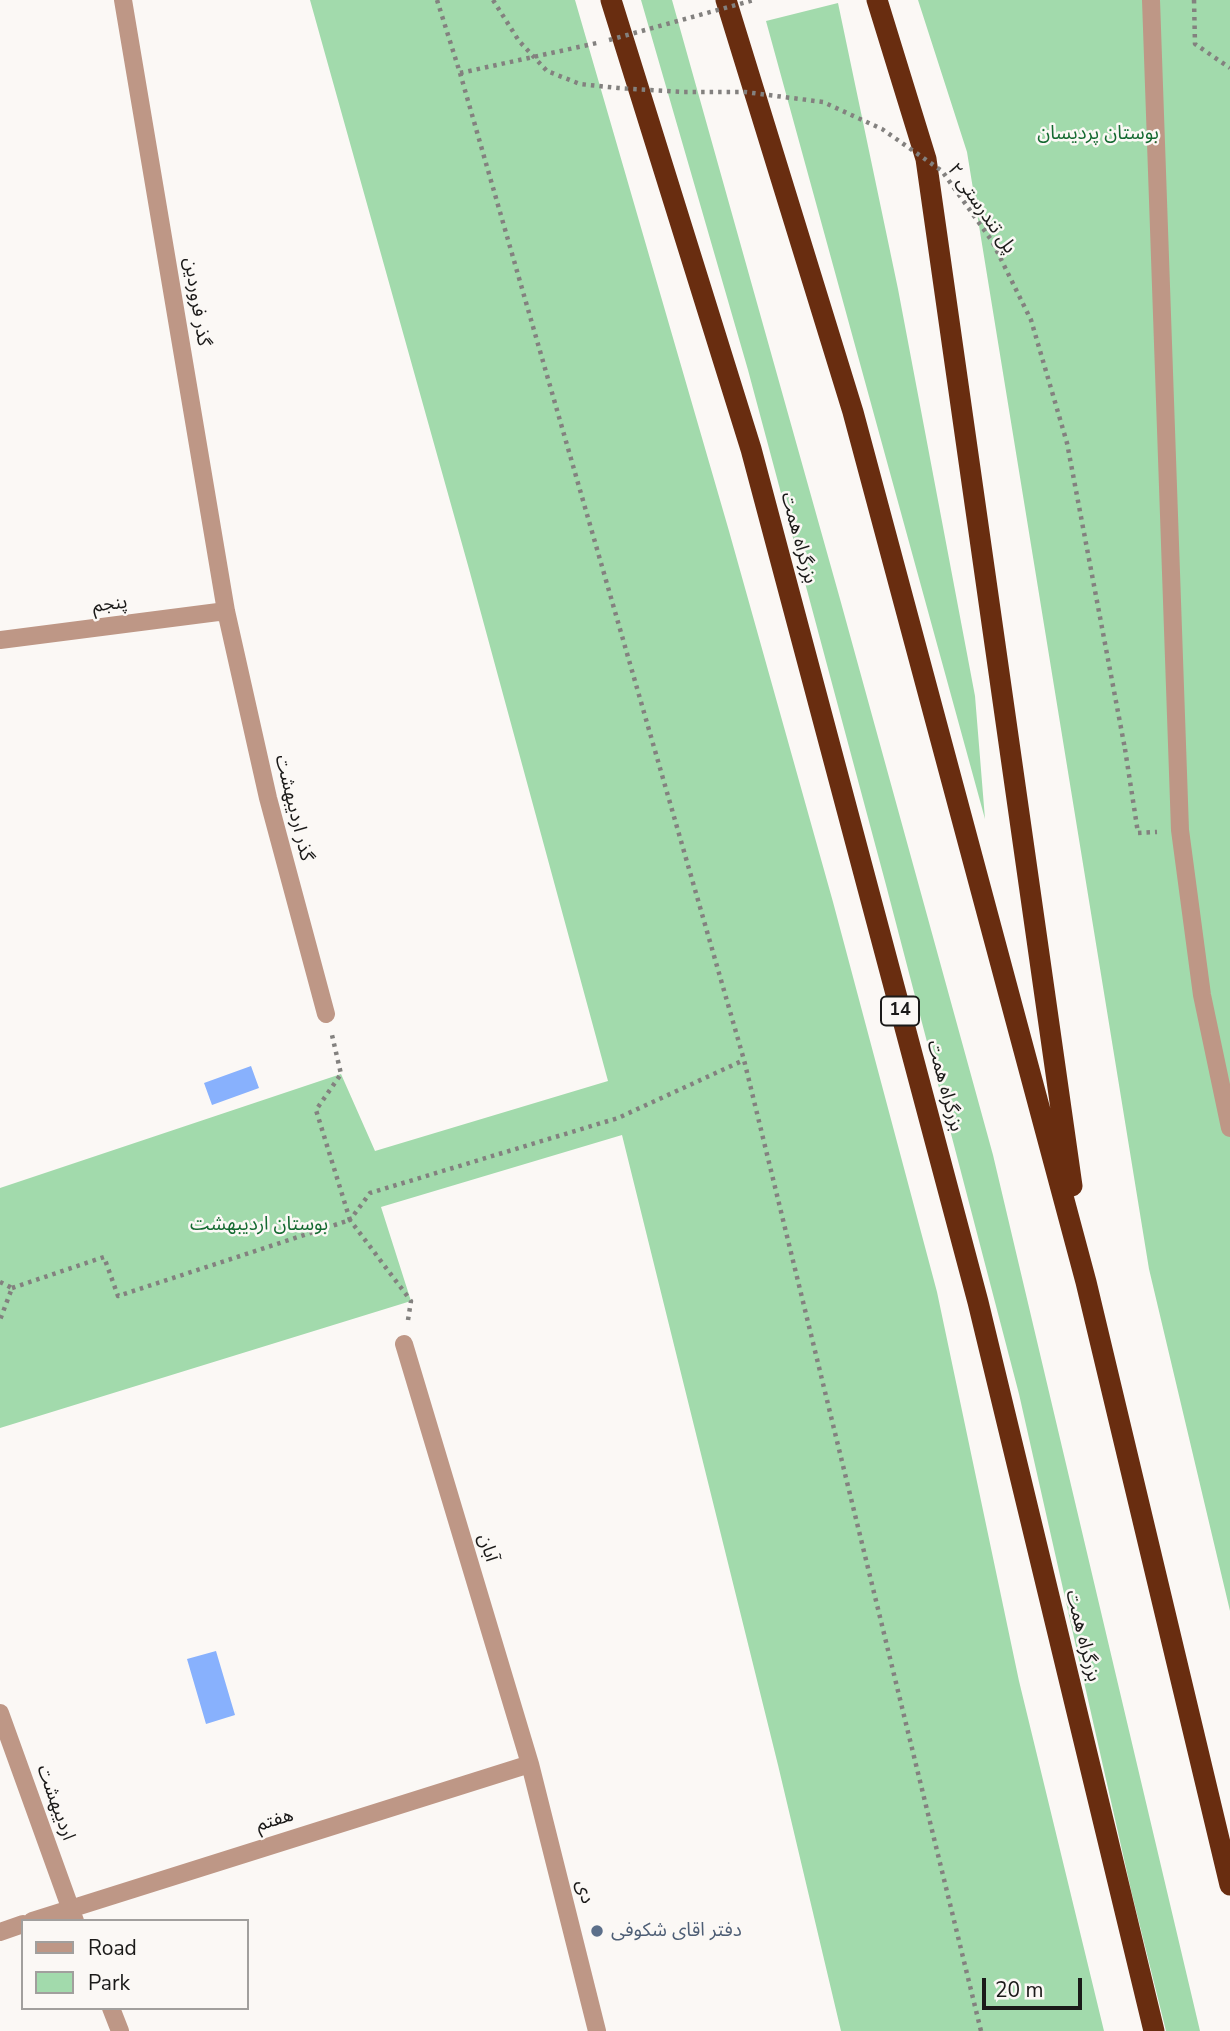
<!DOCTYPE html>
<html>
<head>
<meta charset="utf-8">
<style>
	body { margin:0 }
	#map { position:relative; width:1230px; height:2031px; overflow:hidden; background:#fbf8f5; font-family:"Nunito Sans",sans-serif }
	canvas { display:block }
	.legend { position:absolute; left:21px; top:1919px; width:228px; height:91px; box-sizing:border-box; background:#fbf8f5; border:2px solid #a19f9d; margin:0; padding:9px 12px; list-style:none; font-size:21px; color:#1b1a19 }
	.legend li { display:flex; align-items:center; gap:14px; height:35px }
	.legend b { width:35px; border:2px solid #a19f9d }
	.scale { position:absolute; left:982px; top:1978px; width:100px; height:32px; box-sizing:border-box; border:4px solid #1b1a19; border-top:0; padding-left:9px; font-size:21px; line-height:24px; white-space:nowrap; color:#1b1a19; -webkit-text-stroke:5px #fbf8f5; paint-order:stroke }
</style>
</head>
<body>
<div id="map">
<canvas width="1230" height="2031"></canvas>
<ul class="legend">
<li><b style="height:9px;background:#be9786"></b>Road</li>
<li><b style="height:19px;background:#a2daac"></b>Park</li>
</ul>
<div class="scale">20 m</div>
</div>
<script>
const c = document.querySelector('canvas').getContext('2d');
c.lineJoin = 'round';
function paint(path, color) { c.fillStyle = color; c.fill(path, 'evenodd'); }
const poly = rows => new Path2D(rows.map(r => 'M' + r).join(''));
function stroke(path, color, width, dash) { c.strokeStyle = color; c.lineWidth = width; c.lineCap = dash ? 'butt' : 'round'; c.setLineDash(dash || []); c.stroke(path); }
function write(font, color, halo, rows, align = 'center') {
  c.font = font + ' "Nunito Sans","Noto Sans Arabic",sans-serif'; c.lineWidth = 5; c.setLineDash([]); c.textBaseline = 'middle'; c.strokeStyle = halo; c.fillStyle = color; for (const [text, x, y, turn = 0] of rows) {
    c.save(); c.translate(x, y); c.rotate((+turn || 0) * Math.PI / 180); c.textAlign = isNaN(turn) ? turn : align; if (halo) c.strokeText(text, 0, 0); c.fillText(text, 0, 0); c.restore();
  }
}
paint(poly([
	[310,0,575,0,729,531,833,902,937,1292,1019,1681,1104,2031,841,2031,778,1765,622,1135,381,1207,411,1301,0,1428,0,1188,341,1074,375,1151,608,1081,469,569],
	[641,0,672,0,840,599,993,1155,1200,2031,1166,2031,1131,1890,1019,1394,886,885,748,370],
	[918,0,1230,0,1230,1611,1149,1269,967,152],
	[838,3,898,289,975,696,985,819,766,21]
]), '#a2daac');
paint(poly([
	[251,1066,259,1088,212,1105,204,1083],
	[216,1651,235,1715,206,1724,187,1659]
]), '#88b1fd');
stroke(poly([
	[437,0,460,73,744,1060,981,2031],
	[1194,0,1195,44,1230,68],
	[460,73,597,43],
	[1125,749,1138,833,1157,832],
	[0,1282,12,1288,0,1320],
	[12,1288,104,1257,118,1296,350,1220,316,1110,341,1074,332,1035],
	[408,1320,411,1301,350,1220,370,1193,618,1118,744,1060]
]), '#83817f', 4.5, [3.5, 5]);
stroke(poly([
	[123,0,226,611,268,798,326,1014],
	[1151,0,1180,830,1202,995,1230,1128],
	[0,640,226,611],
	[404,1344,530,1764,597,2031],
	[0,1713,75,1921],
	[32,1921,530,1764],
	[0,1932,23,1924],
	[111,2008,120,2031]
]), '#be9786', 18);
stroke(poly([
	[611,0,751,449,978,1302,1154,2031],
	[726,0,853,412,1086,1282,1230,1885],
	[877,0,926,159,1072,1186]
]), '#692d10', 21);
stroke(poly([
	[493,0,519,41,547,71,580,84,618,88,683,92,745,92,823,102,882,129,942,171,992,241,1031,320,1067,443,1125,749],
	[609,40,754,0]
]), '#83817f', 4.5, [3.5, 5]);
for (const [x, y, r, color] of [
	[597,1931,7,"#5c6f8a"]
]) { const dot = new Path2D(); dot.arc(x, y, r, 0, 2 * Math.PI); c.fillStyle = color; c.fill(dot); stroke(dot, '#fbf8f5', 2.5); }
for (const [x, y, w] of [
	[900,1011,38]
]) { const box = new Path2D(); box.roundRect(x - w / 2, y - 14.5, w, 29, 5); c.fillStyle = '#fbf8f5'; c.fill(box); stroke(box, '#1b1a19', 2); }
write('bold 18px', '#1b1a19', null, [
	["14",900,1011]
]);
write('19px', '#146930', '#fbf8f5', [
	["بوستان پردیسان",1098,134],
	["بوستان اردیبهشت",259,1225]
]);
write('19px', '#1b1a19', '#fbf8f5', [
	["پل تندرستی ۲",981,209,55],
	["گذر فروردین",196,302,81],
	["بزرگراه همت",798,538,75],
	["پنجم",110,605,-7],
	["گذر اردیبهشت",293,808,76],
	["بزرگراه همت",944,1086,75],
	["آبان",487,1548,73],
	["بزرگراه همت",1082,1636,76],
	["اردیبهشت",55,1803,70],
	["هفتم",275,1821,-17],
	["دی",584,1892,76]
]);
write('19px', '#4e5e75', '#fbf8f5', [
	["دفتر اقای شکوفی",611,1931]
], 'left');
</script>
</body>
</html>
